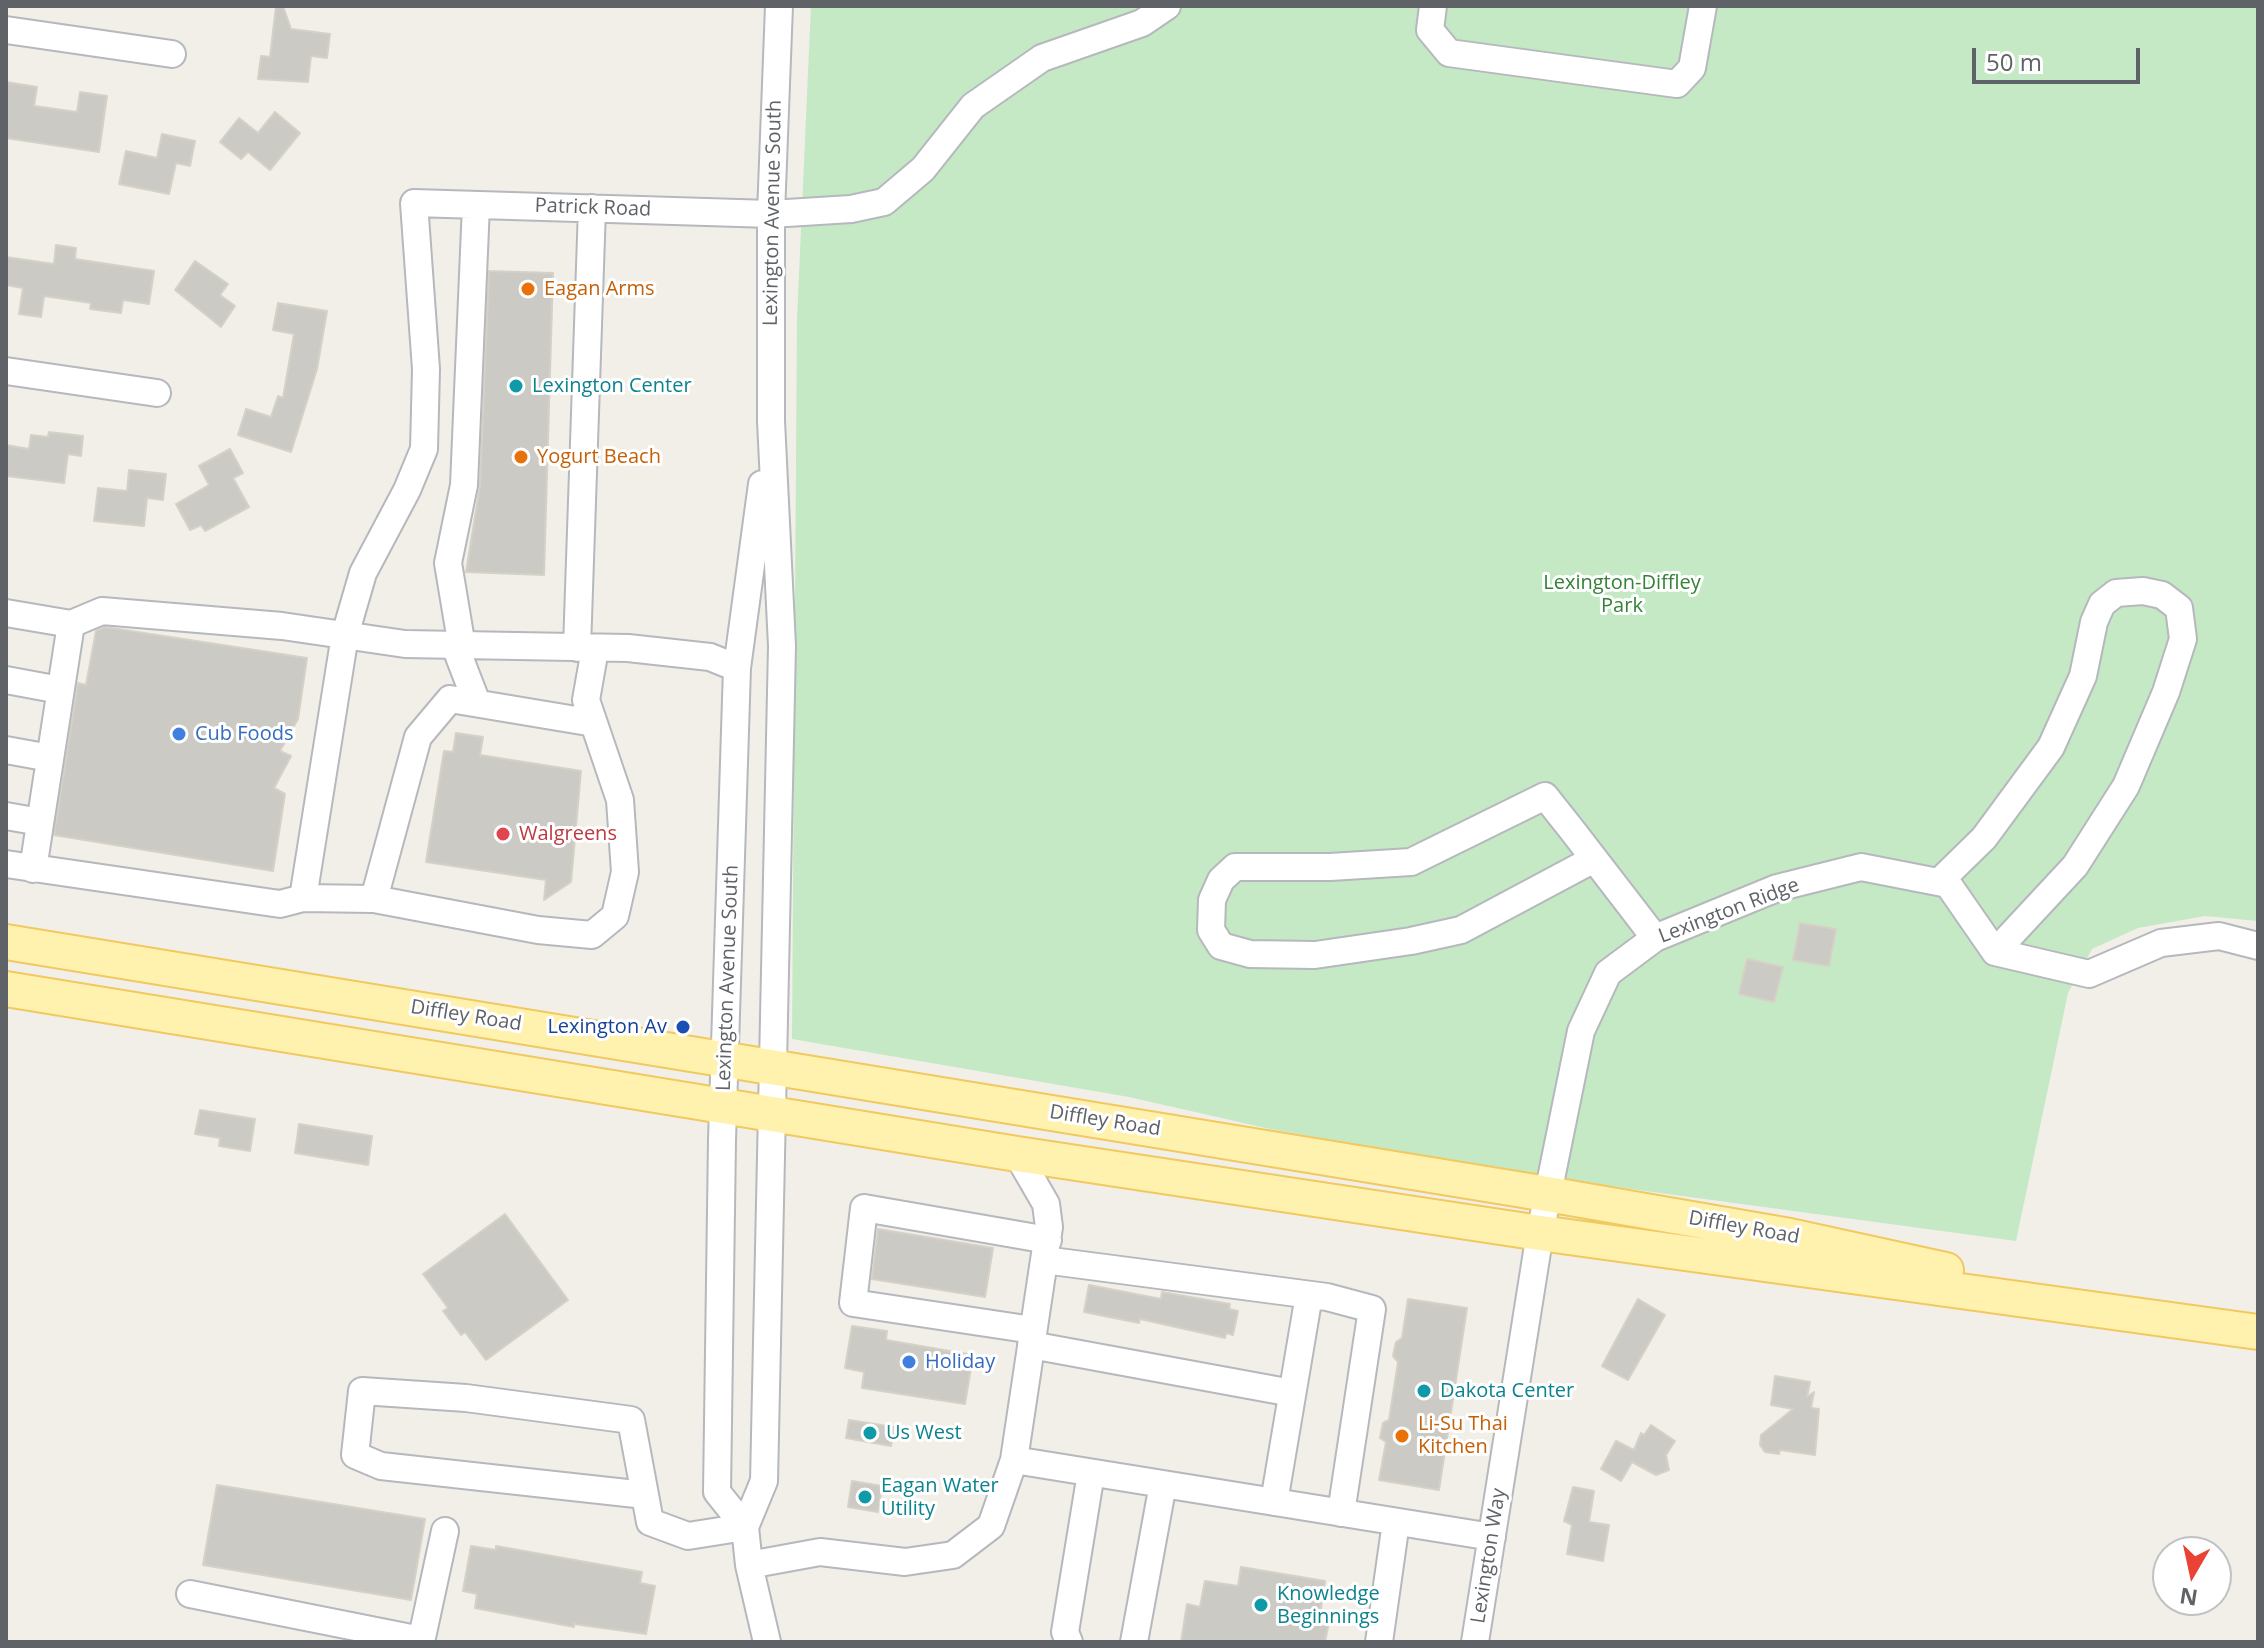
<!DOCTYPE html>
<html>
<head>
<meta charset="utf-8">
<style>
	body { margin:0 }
	#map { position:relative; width:2264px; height:1648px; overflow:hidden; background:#f1efe8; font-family:"Open Sans",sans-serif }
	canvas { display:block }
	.frame { position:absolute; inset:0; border:8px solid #5f6368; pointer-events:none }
	.north { position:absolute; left:2152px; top:1536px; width:80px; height:80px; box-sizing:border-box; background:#fff; border:2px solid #bfc1c3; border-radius:50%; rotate:189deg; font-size:22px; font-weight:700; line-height:32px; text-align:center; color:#5f6368 }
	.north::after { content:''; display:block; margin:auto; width:28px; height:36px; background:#ea4335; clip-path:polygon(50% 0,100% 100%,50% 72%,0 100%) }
	.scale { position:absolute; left:1972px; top:48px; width:168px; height:36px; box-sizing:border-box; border:4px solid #5f6368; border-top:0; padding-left:10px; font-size:24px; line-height:28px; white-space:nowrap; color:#5f6368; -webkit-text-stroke:6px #fff; paint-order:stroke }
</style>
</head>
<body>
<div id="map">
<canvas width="2264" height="1648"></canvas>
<div class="frame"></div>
<div class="north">N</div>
<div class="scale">50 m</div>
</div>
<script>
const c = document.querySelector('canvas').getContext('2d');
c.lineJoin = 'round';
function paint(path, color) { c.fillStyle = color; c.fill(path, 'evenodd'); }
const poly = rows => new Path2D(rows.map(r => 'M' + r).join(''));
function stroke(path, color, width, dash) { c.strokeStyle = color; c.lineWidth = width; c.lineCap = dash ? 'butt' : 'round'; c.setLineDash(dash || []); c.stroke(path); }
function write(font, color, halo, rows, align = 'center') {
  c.font = font + ' "Open Sans",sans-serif'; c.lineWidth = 6; c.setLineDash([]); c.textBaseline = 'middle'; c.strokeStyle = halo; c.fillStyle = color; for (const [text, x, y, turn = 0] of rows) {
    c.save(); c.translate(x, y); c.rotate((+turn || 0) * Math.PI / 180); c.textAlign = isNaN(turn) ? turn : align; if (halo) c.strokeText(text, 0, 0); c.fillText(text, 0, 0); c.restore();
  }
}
paint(poly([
	[811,6,2258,6,2258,921,2205,916,2138,928,2092,949,2068,993,2016,1241,1512,1173,1270,1129,1129,1097,792,1039,797,319]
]), '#c5e8c5');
const building = poly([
	[276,6,283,6,291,29,330,34,327,58,311,56,308,82,258,79,261,56,270,57,276,6],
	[6,82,37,87,34,106,77,112,80,92,107,96,99,152,6,138,6,82],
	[275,112,300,133,270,170,248,152,241,159,220,142,239,118,258,133,275,112],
	[162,134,195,141,190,166,176,163,169,194,119,184,126,151,157,158,162,134],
	[56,245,76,248,75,259,154,271,149,304,123,300,121,313,90,309,91,303,44,296,41,317,19,314,23,288,6,285,6,257,54,264,56,245],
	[195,261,228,284,220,295,235,306,221,327,175,290,195,261],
	[489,271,553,273,544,575,466,572,480,486,489,271],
	[278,303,327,311,317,369,291,452,238,435,246,409,271,417,278,396,283,398,294,334,273,330,278,303],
	[49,432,83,436,81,456,68,454,64,483,6,476,6,445,29,449,31,435,48,437,49,432],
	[230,449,243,473,233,478,249,507,205,531,201,525,190,530,176,504,209,485,199,466,230,449],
	[129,470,166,474,163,500,147,498,144,526,94,521,98,488,127,491,129,470],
	[105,627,307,658,298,719,280,751,291,756,274,788,285,794,273,871,54,835,78,683,86,685,96,631,105,627],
	[456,733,483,737,480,755,581,771,571,882,544,900,546,880,426,862,444,751,453,752,456,733],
	[1800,923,1836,929,1829,966,1793,960,1800,923],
	[1747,959,1783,967,1774,1002,1739,994,1747,959],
	[200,1110,255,1119,250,1151,219,1146,220,1138,195,1134,200,1110],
	[299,1124,372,1136,368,1165,295,1153,299,1124],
	[505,1214,568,1300,486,1360,465,1332,461,1335,443,1311,448,1308,423,1274,505,1214],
	[878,1229,993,1248,985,1297,872,1279,878,1229],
	[1089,1285,1161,1299,1162,1292,1230,1304,1229,1309,1238,1311,1233,1335,1226,1333,1225,1338,1140,1319,1139,1323,1084,1312,1089,1285],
	[1408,1299,1467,1308,1439,1490,1379,1480,1386,1442,1380,1438,1383,1423,1389,1420,1398,1362,1393,1356,1396,1342,1402,1338,1408,1299],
	[1638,1299,1665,1315,1628,1380,1602,1366,1638,1299],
	[852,1326,887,1331,886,1340,973,1355,965,1404,862,1388,864,1372,845,1368,852,1326],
	[1775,1376,1810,1382,1807,1397,1814,1392,1811,1408,1819,1409,1815,1455,1780,1450,1779,1454,1765,1452,1760,1445,1761,1435,1793,1409,1771,1405,1775,1376],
	[849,1420,894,1427,891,1446,846,1438,849,1420],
	[1651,1425,1675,1441,1666,1455,1669,1470,1656,1475,1632,1462,1621,1481,1601,1469,1616,1441,1634,1450,1641,1433,1644,1435,1651,1425],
	[852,1481,882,1486,878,1512,848,1507,852,1481],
	[217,1485,425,1519,411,1600,203,1565,217,1485],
	[1573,1487,1594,1491,1589,1522,1609,1525,1603,1561,1567,1554,1572,1525,1564,1521,1573,1487],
	[471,1546,496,1550,496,1546,642,1572,640,1583,655,1586,646,1634,574,1624,574,1627,475,1608,477,1594,463,1591,471,1546],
	[1241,1567,1325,1581,1320,1615,1330,1617,1325,1642,1181,1642,1187,1604,1200,1607,1205,1581,1238,1586,1241,1567]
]);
paint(building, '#cccac5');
stroke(building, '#d6d1c6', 2);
const minor = poly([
	[1433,6,1430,30,1449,53,1677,84,1692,68,1703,6],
	[6,30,172,54],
	[6,371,157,393],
	[6,613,71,624],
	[455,646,477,703],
	[462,647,448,563,464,485,476,205],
	[577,648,592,208],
	[6,680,60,690],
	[6,750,50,758],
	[6,816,40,822],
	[1594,859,1461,930,1411,941,1315,955,1250,954,1221,946,1211,930,1212,900,1221,880,1235,867,1330,867,1411,862,1545,796,1572,830,1639,917,1655,938],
	[6,864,280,904,303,898,345,635,363,573,407,490,424,449,426,369,414,203,771,214,851,209,884,202,923,169,973,106,1042,58,1142,23,1167,6],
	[33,869,71,624,102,611,282,626,405,644,628,648,710,657,737,668],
	[1939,882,1984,838,2051,747,2083,676,2094,622,2102,604,2116,593,2143,591,2162,595,2179,608,2183,639,2166,692,2126,786,2075,866,1995,952],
	[303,898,374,899,538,930,592,935,615,916,625,872,620,800,586,700,595,649],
	[374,899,418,737,450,699,594,723],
	[1995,952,2089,974,2161,943,2219,936,2258,946],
	[1044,1260,1327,1297,1372,1309,1341,1513],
	[1033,1330,853,1303,864,1208,1048,1240],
	[1031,1345,1292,1393],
	[1014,1460,1492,1537],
	[645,1495,381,1466,355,1455,362,1391,466,1398,631,1420,645,1495,650,1522,688,1536,745,1527],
	[1274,1502,1309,1295],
	[745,1527,717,1492,722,1140,737,668,762,484],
	[749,1565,820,1552,905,1562,953,1555,991,1526,1014,1460,1049,1227,1046,1204,1017,1154],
	[190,1594,421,1640],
	[421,1642,445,1531],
	[767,1642,749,1565,745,1527,764,1481,782,646,771,421,771,214,779,6],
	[1069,1642,1065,1632,1091,1473],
	[1134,1642,1163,1484],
	[1379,1642,1396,1522],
	[1475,1642,1540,1233,1581,1031,1608,973,1655,938,1777,888,1861,867,1948,884,1995,952]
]);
const major = poly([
	[6,942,1547,1194,1790,1236,1946,1270],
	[6,989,1017,1154,1540,1233,2258,1332]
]);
stroke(minor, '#b5b8bc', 30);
stroke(major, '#f2c960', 38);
stroke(minor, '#fff', 26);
stroke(major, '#fff2af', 34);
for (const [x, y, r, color] of [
	[528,289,8,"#e8710a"],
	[516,386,8,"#0f9aa8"],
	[521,457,8,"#e8710a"],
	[179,734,8,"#3f7fe0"],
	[503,834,8,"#e0444e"],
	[683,1027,8,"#1a4fb4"],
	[909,1362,8,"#3f7fe0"],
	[1424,1391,8,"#0f9aa8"],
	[870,1433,8,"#0f9aa8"],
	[1402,1436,8,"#e8710a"],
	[865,1497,8,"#0f9aa8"],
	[1261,1605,8,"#0f9aa8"]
]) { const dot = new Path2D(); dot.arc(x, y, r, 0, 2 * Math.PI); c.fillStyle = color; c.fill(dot); stroke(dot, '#fff', 3); }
write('20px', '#5f6368', '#fff', [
	["Patrick Road",593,208,2],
	["Lexington Avenue South",773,213,-89],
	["Lexington Ridge",1729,911,-21],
	["Lexington Avenue South",728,978,-88],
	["Diffley Road",466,1016,9],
	["Diffley Road",1105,1121,9],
	["Diffley Road",1744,1228,10],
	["Lexington Way",1489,1556,-81]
]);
write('20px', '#c56008', '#fff', [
	["Eagan Arms",544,289],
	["Yogurt Beach",537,457],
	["Li-Su Thai",1418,1424],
	["Kitchen",1418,1447]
], 'left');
write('20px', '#0d838f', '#fff', [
	["Lexington Center",532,386],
	["Dakota Center",1440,1391],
	["Us West",886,1433],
	["Eagan Water",881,1486],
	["Utility",881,1509],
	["Knowledge",1277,1594],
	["Beginnings",1277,1617]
], 'left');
write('20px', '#348238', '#fff', [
	["Lexington-Diffley",1622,583],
	["Park",1622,606]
]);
write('20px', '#366cbe', '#fff', [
	["Cub Foods",195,734],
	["Holiday",925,1362]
], 'left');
write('20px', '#be3a42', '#fff', [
	["Walgreens",519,834]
], 'left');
write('20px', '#164399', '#fff', [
	["Lexington Av",667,1027]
], 'right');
</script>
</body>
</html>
